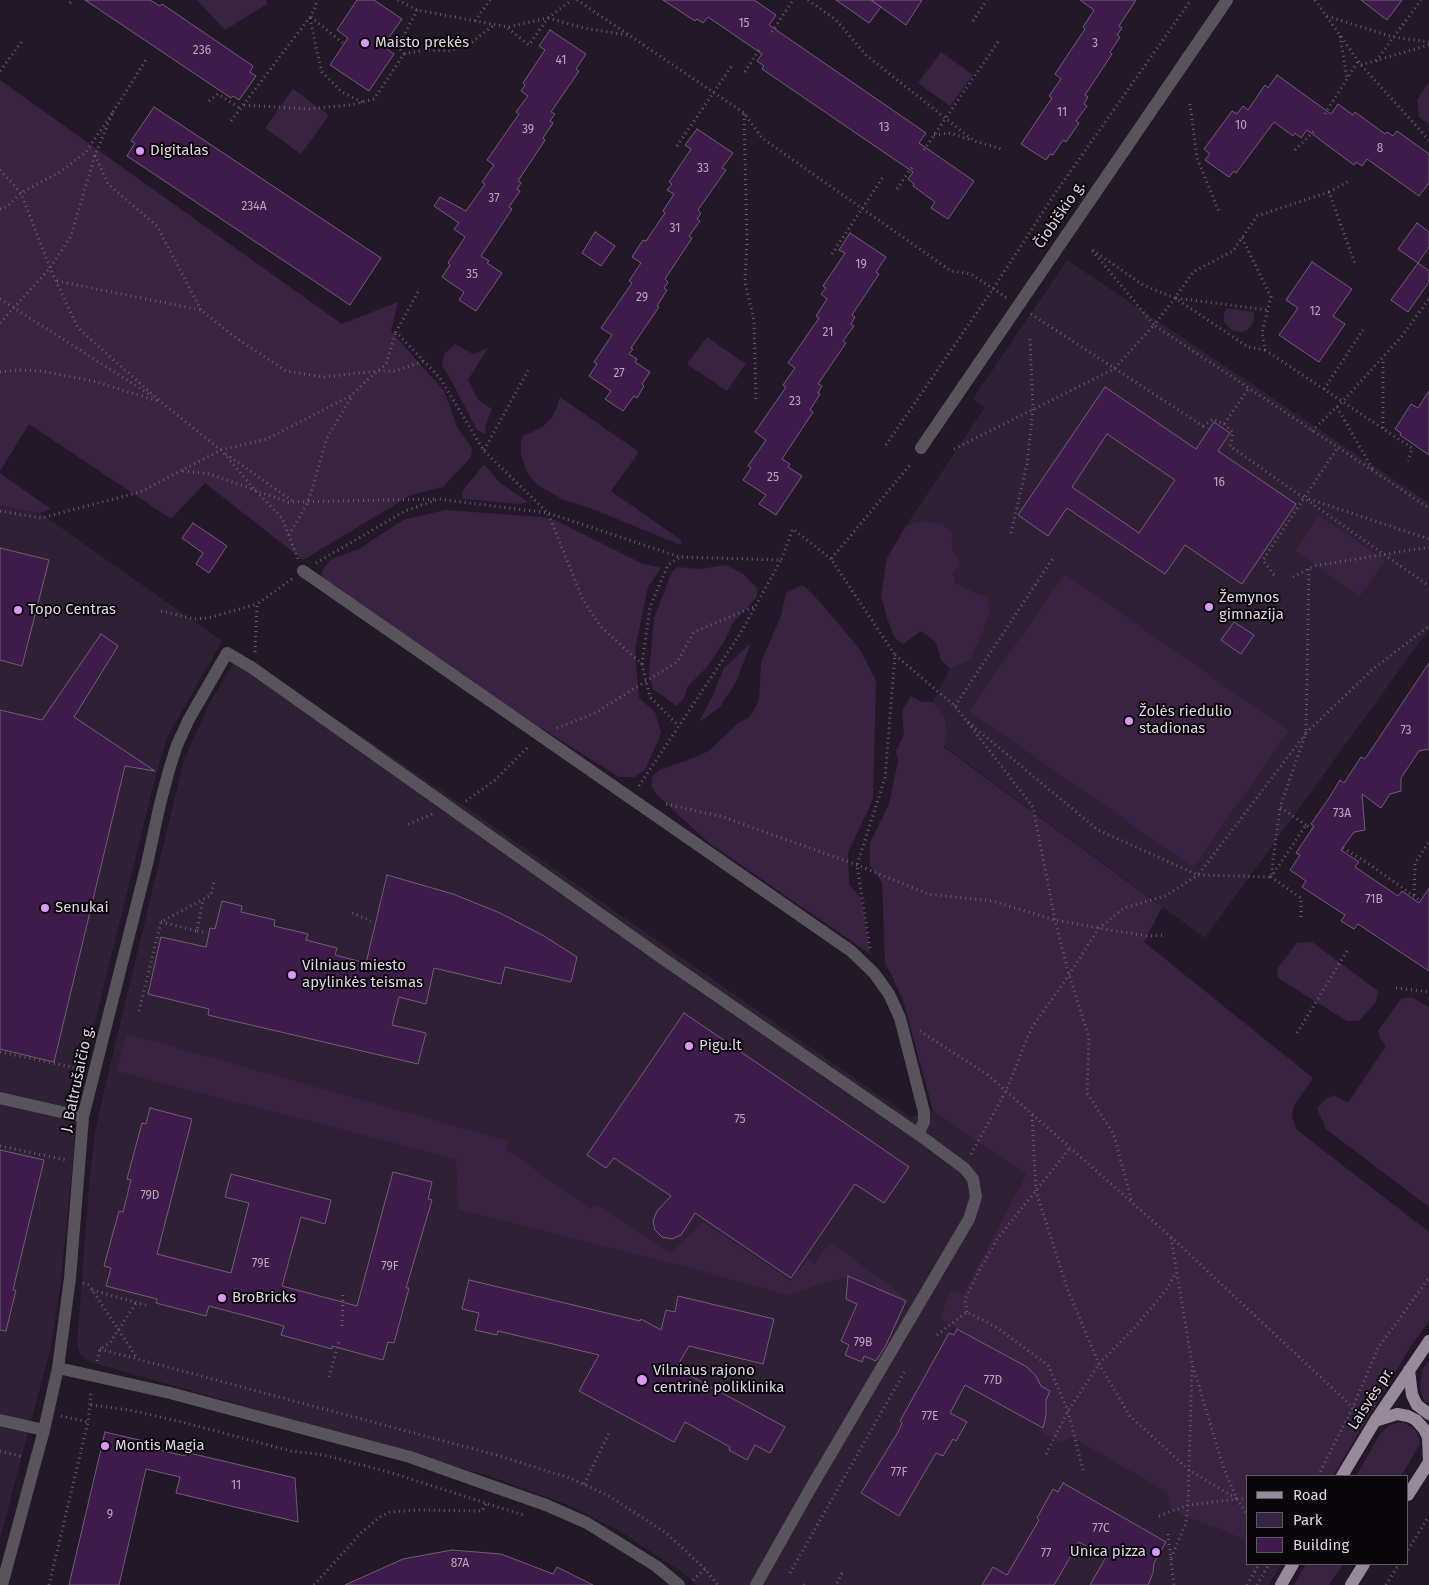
<!DOCTYPE html>
<html>
<head>
<meta charset="utf-8">
<style>
	body { margin:0 }
	#map { position:relative; width:1429px; height:1585px; overflow:hidden; background:#231828; font-family:"Fira Sans",sans-serif }
	canvas { display:block }
	.legend { position:absolute; left:1246px; top:1475px; width:162px; height:90px; box-sizing:border-box; background:#0a060c; border:1px solid #5f5a62; margin:0; padding:6px 9px; list-style:none; font-size:15px; color:#dfd7e2 }
	.legend li { display:flex; align-items:center; gap:10px; height:25px }
	.legend b { width:25px; border:1px solid #5f5a62 }
</style>
</head>
<body>
<div id="map">
<canvas width="1429" height="1585"></canvas>
<ul class="legend">
<li><b style="height:6px;background:#968a9b"></b>Road</li>
<li><b style="height:14px;background:#3a2243"></b>Park</li>
<li><b style="height:14px;background:#3e1b4b"></b>Building</li>
</ul>
</div>
<script>
const c = document.querySelector('canvas').getContext('2d');
c.lineJoin = 'round';
function paint(path, color) { c.fillStyle = color; c.fill(path, 'evenodd'); }
const poly = rows => new Path2D(rows.map(r => 'M' + r).join(''));
function stroke(path, color, width, dash) { c.strokeStyle = color; c.lineWidth = width; c.lineCap = dash ? 'butt' : 'round'; c.setLineDash(dash || []); c.stroke(path); }
function write(font, color, halo, rows, align = 'center') {
  c.font = font + ' "Fira Sans",sans-serif'; c.lineWidth = 4; c.setLineDash([]); c.textBaseline = 'middle'; c.strokeStyle = halo; c.fillStyle = color; for (const [text, x, y, turn = 0] of rows) {
    c.save(); c.translate(x, y); c.rotate((+turn || 0) * Math.PI / 180); c.textAlign = isNaN(turn) ? turn : align; if (halo) c.strokeText(text, 0, 0); c.fillText(text, 0, 0); c.restore();
  }
}
paint(poly([
	[1067,260,1429,503,1429,629,1205,938,944,746,947,735,945,717,933,702,950,669,971,659,978,641,953,573,961,565,952,549,953,541,923,520,906,526,985,407,973,399],
	[0,506,40,513,222,641,167,737,155,779,118,929,75,1103,74,1150,60,1288,50,1350,0,1539],
	[240,653,477,815,910,1117,933,1111,1026,1174,963,1294,939,1319,1027,1367,1050,1391,1044,1423,1039,1431,1061,1443,1071,1437,1166,1492,1170,1507,1228,1532,1248,1543,1248,1564,1281,1564,1269,1585,696,1585,686,1575,620,1531,568,1505,489,1476,91,1362,80,1354,77,1344,89,1185,95,1132,112,1057,184,760,208,706]
]), '#2f2035');
paint(poly([
	[197,0,266,0,267,4,225,30],
	[941,52,973,75,950,106,918,83],
	[0,80,342,324,398,302,391,331,444,391,458,429,472,448,471,457,443,487,411,495,303,560,205,483,171,519,29,424,0,471],
	[1429,82,1429,125,1419,117,1417,100],
	[293,89,329,115,301,154,265,128],
	[1226,308,1254,312,1254,318,1252,325,1247,330,1241,332,1231,330,1224,322,1224,315],
	[707,337,746,364,727,391,687,364],
	[455,344,473,354,488,348,468,380,478,400,492,409,486,424,485,434,477,430,452,382,442,365,444,354],
	[560,397,639,452,611,491,681,540,681,545,590,508,564,500,537,485,527,472,521,455,521,440,524,435,530,433,543,426,551,419,557,407],
	[484,464,499,482,528,502,518,504,463,499,462,492],
	[0,473,51,509,40,513,0,506],
	[445,510,542,517,557,521,641,563,661,568,648,587,635,649,639,698,655,712,661,733,645,770,634,777,619,777,519,714,322,578,322,571,331,559,359,549,403,520],
	[1319,516,1385,560,1360,596,1295,551],
	[923,520,943,525,951,532,953,541,952,549,961,565,953,573,956,584,988,598,989,616,971,659,950,669,941,660,936,642,921,631,903,644,895,638,888,621,881,596,887,558,906,526],
	[726,565,743,574,757,588,757,597,732,624,725,640,707,667,688,686,684,698,677,706,653,689,649,674,654,618,672,572,677,567,700,569],
	[1065,574,1289,731,1193,867,969,711],
	[803,585,821,603,861,651,876,681,873,799,848,853,849,884,861,898,870,954,709,843,657,795,652,787,652,777,659,770,683,762,709,751,738,723,750,717,759,700,761,662,781,616,786,593],
	[751,643,736,682,720,707,699,722,712,697,724,668],
	[911,696,921,702,933,702,945,717,947,735,944,747,1162,907,1144,942,1313,1078,1294,1105,1292,1116,1297,1130,1429,1232,1429,1321,1409,1349,1333,1476,1248,1476,1248,1543,1228,1532,1182,1515,1170,1507,1166,1492,1071,1437,1061,1443,1039,1431,1044,1423,1041,1386,1027,1367,939,1319,951,1290,963,1294,1026,1174,933,1111,903,1000,885,962,882,883,870,865,870,843,889,804,898,761,896,751,904,735,902,711],
	[1312,942,1378,991,1376,1002,1359,1021,1347,1021,1278,978,1277,969,1297,943],
	[1411,997,1429,1007,1429,1207,1326,1129,1317,1109,1325,1099,1334,1095,1348,1103,1386,1046,1380,1038,1378,1031,1401,999],
	[127,1034,508,1141,506,1149,590,1209,597,1205,671,1253,703,1222,791,1281,808,1259,815,1264,830,1242,900,1293,906,1301,848,1276,786,1295,683,1266,458,1209,456,1159,116,1071],
	[1429,1361,1429,1403,1424,1401,1420,1389,1422,1370],
	[1403,1422,1417,1431,1420,1444,1401,1476,1356,1476,1380,1434,1389,1425],
	[1306,1564,1343,1564,1329,1585,1294,1585]
]), '#3a2243');
const building = poly([
	[85,0,150,0,160,6,162,4,253,66,250,72,256,76,239,100,233,96,231,98,85,0],
	[357,0,374,0,402,19,383,46,394,54,369,91,330,65,348,38,337,30,357,0],
	[663,0,754,0,776,15,769,25,926,133,919,143,974,181,948,219,931,208,935,202,913,186,914,184,908,179,913,172,762,69,764,66,757,61,762,54,708,17,703,23,697,19,695,21,663,0],
	[836,0,871,0,881,7,869,23,836,0],
	[871,0,922,0,906,25,871,0],
	[1080,0,1136,0,1119,26,1122,28,1117,35,1120,37,1110,52,1112,54,1085,95,1088,97,1084,104,1087,106,1076,121,1079,123,1066,142,1063,140,1053,155,1050,154,1046,160,1021,144,1052,98,1049,96,1061,79,1055,74,1085,29,1083,27,1094,10,1080,0],
	[1361,0,1402,0,1387,20,1361,0],
	[550,30,586,54,576,69,579,71,551,112,555,114,550,121,553,123,543,138,545,140,518,181,521,183,517,189,520,191,509,207,512,209,481,256,489,261,487,263,502,273,476,311,459,300,464,292,442,277,450,265,448,263,465,237,454,229,459,223,434,206,440,197,466,211,485,184,482,182,494,165,487,160,519,114,516,112,528,96,521,91,525,85,523,83,545,50,539,46,550,30],
	[1277,75,1331,114,1338,104,1353,115,1355,112,1385,134,1387,132,1393,136,1397,131,1429,154,1429,183,1419,196,1367,159,1362,166,1356,162,1354,165,1307,130,1301,138,1295,133,1293,136,1274,122,1236,173,1234,171,1229,177,1205,160,1210,154,1204,149,1232,111,1237,114,1243,106,1248,110,1265,85,1268,88,1277,75],
	[154,107,381,258,350,305,127,156,135,143,131,141,154,107],
	[697,129,733,153,722,168,726,170,698,210,701,213,697,219,700,221,689,236,692,238,665,279,668,282,664,288,667,290,657,306,659,307,631,348,633,349,629,354,637,359,635,362,650,372,642,384,644,386,637,398,634,396,623,411,605,399,611,391,589,376,597,364,594,362,612,335,601,328,632,283,629,281,641,263,632,257,643,240,646,241,665,213,663,211,674,194,667,190,672,184,669,182,691,149,685,145,697,129],
	[1417,223,1429,232,1429,247,1418,263,1398,249,1417,223],
	[595,232,615,246,601,266,582,253,595,232],
	[850,233,886,257,876,272,879,274,852,315,855,317,851,324,854,326,843,341,846,343,818,384,822,386,818,393,820,394,810,410,813,412,782,459,790,464,788,467,802,476,776,515,759,504,766,495,743,480,751,468,748,466,766,440,755,432,786,387,783,385,795,368,788,363,819,318,816,316,827,299,821,294,826,288,823,286,845,253,839,250,850,233],
	[1312,262,1352,289,1333,316,1345,324,1319,362,1279,335,1298,308,1286,300,1312,262],
	[1418,263,1429,271,1429,282,1408,312,1391,300,1418,263],
	[1105,387,1196,449,1214,422,1230,433,1218,451,1296,504,1242,584,1185,545,1165,574,1067,508,1048,536,1018,515,1105,387],
	[1107,434,1175,480,1139,533,1072,487,1107,434],
	[1429,391,1429,455,1400,435,1401,433,1395,429,1411,404,1418,408,1429,391],
	[193,523,227,546,209,573,196,564,203,553,182,538,193,523],
	[0,548,49,560,22,666,0,660,0,548],
	[1234,622,1254,635,1241,654,1221,640,1234,622],
	[101,634,118,646,74,717,155,771,125,766,54,1062,0,1049,0,710,42,720,101,634],
	[1429,663,1429,749,1419,751,1401,778,1401,791,1390,794,1381,808,1362,794,1365,830,1354,832,1341,850,1359,862,1355,867,1398,896,1402,891,1419,903,1429,888,1429,971,1358,924,1354,929,1341,921,1345,915,1302,887,1306,881,1290,870,1300,855,1296,853,1314,826,1311,824,1329,798,1340,780,1344,783,1361,757,1365,759,1429,663],
	[387,875,453,894,500,913,544,936,577,957,571,982,505,967,501,984,434,968,426,1004,399,997,392,1025,426,1033,418,1064,208,1015,209,1009,148,994,161,937,206,947,210,928,215,929,222,901,242,906,241,912,275,920,274,926,308,934,306,940,337,948,335,955,366,963,387,875],
	[684,1013,909,1167,884,1203,855,1184,791,1278,695,1213,681,1235,672,1239,662,1237,655,1230,653,1221,657,1211,671,1196,614,1158,606,1168,587,1155,684,1013],
	[150,1108,192,1119,157,1254,231,1273,249,1203,225,1197,231,1174,331,1200,325,1224,301,1217,282,1286,357,1306,393,1172,432,1182,428,1199,432,1200,406,1288,409,1288,394,1343,388,1342,383,1360,332,1346,332,1349,281,1335,284,1326,209,1306,206,1316,156,1303,157,1299,106,1286,111,1268,104,1266,119,1211,123,1212,131,1180,127,1179,142,1123,146,1124,150,1108],
	[0,1150,44,1160,13,1290,16,1290,6,1331,0,1330,0,1150],
	[848,1276,906,1301,886,1345,876,1361,864,1356,862,1362,845,1355,849,1345,841,1341,857,1304,846,1299,848,1276],
	[469,1280,640,1321,641,1319,661,1330,666,1310,675,1312,678,1296,774,1319,763,1364,689,1346,676,1368,785,1427,770,1453,755,1445,747,1460,729,1450,730,1447,685,1422,674,1442,579,1391,599,1355,498,1331,497,1335,475,1330,479,1313,462,1309,469,1280],
	[957,1329,1027,1367,1036,1376,1041,1386,1050,1391,1046,1400,1046,1415,1043,1428,965,1385,950,1413,967,1422,956,1441,953,1439,943,1456,936,1453,899,1516,861,1493,898,1432,902,1423,900,1421,949,1333,954,1335,957,1329],
	[105,1432,152,1443,151,1448,185,1456,185,1452,295,1478,298,1522,176,1493,180,1477,146,1469,119,1585,69,1585,105,1432],
	[1063,1483,1166,1542,1154,1563,1153,1573,1148,1585,1090,1585,1106,1557,1079,1542,1054,1585,982,1585,993,1567,1007,1575,1039,1520,1037,1518,1053,1489,1058,1492,1063,1483],
	[452,1550,501,1554,553,1574,557,1567,593,1585,345,1585,403,1559,452,1550]
]);
paint(building, '#3e1b4b');
stroke(building, '#6d5f72', 1);
stroke(poly([
	[398,0,417,10,508,27,548,18,572,0],
	[577,0,744,113,762,138,951,271,971,274,1007,298],
	[808,0,836,20,866,55,974,141,1002,149],
	[1315,0,1361,65,1429,140],
	[70,3,73,0],
	[1327,16,1393,37,1429,42],
	[311,17,344,44],
	[310,18,317,52,322,72,342,92,362,102],
	[475,21,490,0],
	[973,21,987,0],
	[508,28,529,45,548,18,584,28,627,35],
	[772,32,793,0],
	[1340,36,1347,79],
	[404,54,425,50,450,51,472,42,494,25],
	[1376,61,1421,0],
	[1361,65,1429,45],
	[0,71,23,40],
	[745,72,760,48],
	[209,101,218,94,241,109],
	[1190,104,1197,158,1220,214],
	[244,105,306,109,350,105,374,99,404,54,398,47,417,10],
	[113,112,147,58],
	[744,114,747,242,745,282,754,320,756,402],
	[1325,114,1358,61],
	[231,121,310,17,316,6,316,0],
	[934,135,950,133,971,140],
	[677,146,733,64],
	[924,150,1000,39],
	[1295,150,1314,131],
	[95,155,108,184,157,226,201,310],
	[0,170,21,193,50,268,78,328,161,402,221,450,255,490,282,518,298,559],
	[897,189,912,167],
	[1329,192,1351,180],
	[0,209,7,207,21,193,60,172,86,152,113,112,95,155,71,236,50,268,0,323],
	[1242,238,1271,297,1262,333,1265,350,1412,448,1408,461],
	[832,254,883,177],
	[57,281,201,310,232,335,286,371,323,377,378,371,395,371,424,361],
	[418,292,396,332,440,378,484,451,548,513,583,600,601,627,642,664,650,697,679,726],
	[1176,298,1268,310],
	[0,299,152,396],
	[1031,314,1203,426,1213,419,1224,424,1249,388],
	[1265,350,1248,347,1175,298,1143,285,1091,249,1154,325,1175,298,1193,272,1233,251,1257,216,1329,192,1355,264],
	[0,372,18,370,41,371,93,381,158,401],
	[1324,389,1363,330],
	[1337,407,1373,470],
	[1224,424,1233,432,1230,446,1429,586],
	[1383,428,1383,358],
	[1312,431,1343,401,1402,336,1429,299],
	[886,445,993,289,1056,192,1191,0],
	[954,449,1114,369,1154,325,1429,508],
	[484,450,530,367],
	[226,454,294,502],
	[183,471,210,474,288,502,436,499],
	[1309,499,1429,539],
	[0,511,41,518,140,492,221,450,267,439,352,395,366,381,386,364,396,332],
	[1011,533,1027,464,1033,409,1030,338],
	[289,535,308,502,327,438,352,396],
	[316,563,405,511,439,499,548,513,680,557,781,560,793,529,831,559],
	[1274,575,1263,560,1338,447],
	[1293,577,1314,566,1429,547],
	[161,611,194,619,208,618,257,604],
	[255,652,257,604,292,579],
	[895,655,955,706,1033,807,1055,920,1069,975,1089,1037,1087,1093,1114,1135,1132,1202],
	[642,664,650,607,668,565,680,557],
	[955,706,1053,558],
	[968,722,1098,830,1198,875,1306,733,1309,569],
	[557,728,595,713,677,662,694,632,756,606],
	[639,786,740,634,781,560],
	[466,801,495,780,529,746],
	[666,804,723,817,857,865,928,894,992,901,1055,920,1099,928,1146,936,1165,935],
	[408,824,433,814],
	[1306,825,1280,807,1306,733,1373,669,1429,626],
	[1343,848,1369,864,1421,901],
	[1414,895,1415,863,1429,842],
	[352,913,371,921],
	[1301,917,1301,898,1271,877,1306,825,1316,831],
	[161,922,197,931,203,900],
	[197,931,207,933],
	[870,948,857,865,885,778,895,655,831,559,910,465],
	[1396,988,1429,992],
	[139,1011,161,922,211,895,214,881],
	[920,1031,988,1075,1171,1237,1361,1415],
	[1297,1033,1347,951],
	[0,1052,81,1069],
	[1032,1115,1036,1191,1067,1288,1099,1364,1130,1416,1189,1470,1237,1499],
	[0,1146,66,1160],
	[971,1154,1006,1091,1031,1029,1069,975,1099,928,1124,908,1165,896,1198,875,1271,877,1280,807],
	[1171,1238,1192,1363,1224,1469,1237,1499,1248,1515],
	[83,1283,89,1285,137,1358],
	[92,1290,149,1306],
	[967,1312,965,1300,979,1271,998,1238,1070,1148],
	[342,1326,343,1294],
	[937,1335,967,1312,996,1327,1048,1365,1068,1411,1083,1470],
	[100,1349,496,1455,570,1478,609,1496,666,1533,705,1569,718,1585],
	[97,1361,100,1349,110,1343,136,1303],
	[329,1377,339,1341],
	[91,1405,129,1410,182,1422,291,1451,324,1455,392,1473,526,1516],
	[61,1416,88,1422],
	[0,1451,23,1457],
	[1046,1454,1068,1411,1099,1364,1136,1326,1166,1290,1176,1273],
	[1318,1476,1353,1407,1378,1348,1429,1278],
	[584,1484,610,1431],
	[1159,1516,1188,1505,1248,1498],
	[1168,1534,1174,1585],
	[1408,1550,1429,1516],
	[1171,1558,1186,1523,1188,1505,1192,1366],
	[790,1573,906,1369],
	[693,1580,705,1569],
	[837,1583,842,1573],
	[49,1585,88,1422,91,1393],
	[314,1585,362,1532,380,1517,390,1512,418,1510,482,1511,486,1504],
	[804,1585,806,1583],
	[1247,1585,1259,1564],
	[1257,1585,1269,1564],
	[1386,1585,1399,1564]
]), '#675d6b', 3, [1, 4]);
stroke(poly([
	[921,448,1227,0],
	[303,571,851,951,874,973,889,994,900,1018,924,1112,924,1122,918,1134],
	[0,1098,83,1117],
	[58,1368,170,1393,410,1457,469,1478,546,1505,587,1523,656,1566,679,1585],
	[0,1420,44,1430],
	[2,1585,44,1430,58,1368,70,1278,83,1117,147,864,160,804,169,770,177,745,189,719,227,653,251,667,665,960,918,1134,964,1168,973,1179,976,1197,969,1219,809,1491,756,1585]
]), '#59535c', 12);
stroke(poly([
	[1409,1370,1412,1395,1417,1405,1429,1414],
	[1375,1421,1397,1414,1408,1416,1416,1420,1424,1429,1428,1437,1429,1463],
	[1342,1476,1375,1421,1429,1341],
	[1408,1495,1429,1462],
	[1281,1585,1293,1564],
	[1351,1585,1364,1564]
]), '#968a9b', 12);
for (const [x, y, r, color] of [
	[365,43,5,"#db99f5"],
	[140,151,5,"#db99f5"],
	[1209,607,5,"#db99f5"],
	[18,610,5,"#db99f5"],
	[1129,721,5,"#db99f5"],
	[45,908,5,"#db99f5"],
	[292,975,5,"#db99f5"],
	[689,1046,5,"#db99f5"],
	[222,1298,5,"#db99f5"],
	[642,1380,6,"#db99f5"],
	[105,1446,5,"#db99f5"],
	[1156,1552,5,"#db99f5"]
]) { const dot = new Path2D(); dot.arc(x, y, r, 0, 2 * Math.PI); c.fillStyle = color; c.fill(dot); stroke(dot, '#0a060c', 2); }
write('12px', '#b7a8bc', null, [
	["15",744,24],
	["3",1095,44],
	["236",202,51],
	["41",561,61],
	["11",1062,113],
	["10",1241,126],
	["13",884,128],
	["39",528,130],
	["8",1380,149],
	["33",703,169],
	["37",494,199],
	["234A",254,207],
	["31",675,229],
	["19",861,265],
	["35",472,275],
	["29",642,298],
	["12",1315,312],
	["21",828,333],
	["27",619,374],
	["23",795,402],
	["25",773,478],
	["16",1219,483],
	["73",1406,731],
	["73A",1342,814],
	["71B",1374,900],
	["75",740,1120],
	["79D",150,1196],
	["79E",261,1264],
	["79F",390,1267],
	["79B",863,1343],
	["77D",993,1381],
	["77E",930,1417],
	["77F",899,1473],
	["11",236,1486],
	["9",110,1515],
	["77C",1101,1529],
	["77",1046,1554],
	["87A",460,1564]
]);
write('15px', '#dfd7e2', '#0a060c', [
	["Maisto prekės",375,43],
	["Digitalas",150,151],
	["Žemynos",1219,598],
	["gimnazija",1219,615],
	["Topo Centras",28,610],
	["Žolės riedulio",1139,712],
	["stadionas",1139,729],
	["Senukai",55,908],
	["Vilniaus miesto",302,966],
	["apylinkės teismas",302,983],
	["Pigu.lt",699,1046],
	["BroBricks",232,1298],
	["Vilniaus rajono",653,1371],
	["centrinė poliklinika",653,1388],
	["Montis Magia",115,1446],
	["Unica pizza",1146,1552,"right"]
], 'left');
write('15px', '#dfd7e2', '#0a060c', [
	["Čiobiškio g.",1060,215,-56],
	["J. Baltrušaičio g.",78,1079,-78],
	["Laisvės pr.",1371,1399,-57]
]);
</script>
</body>
</html>
